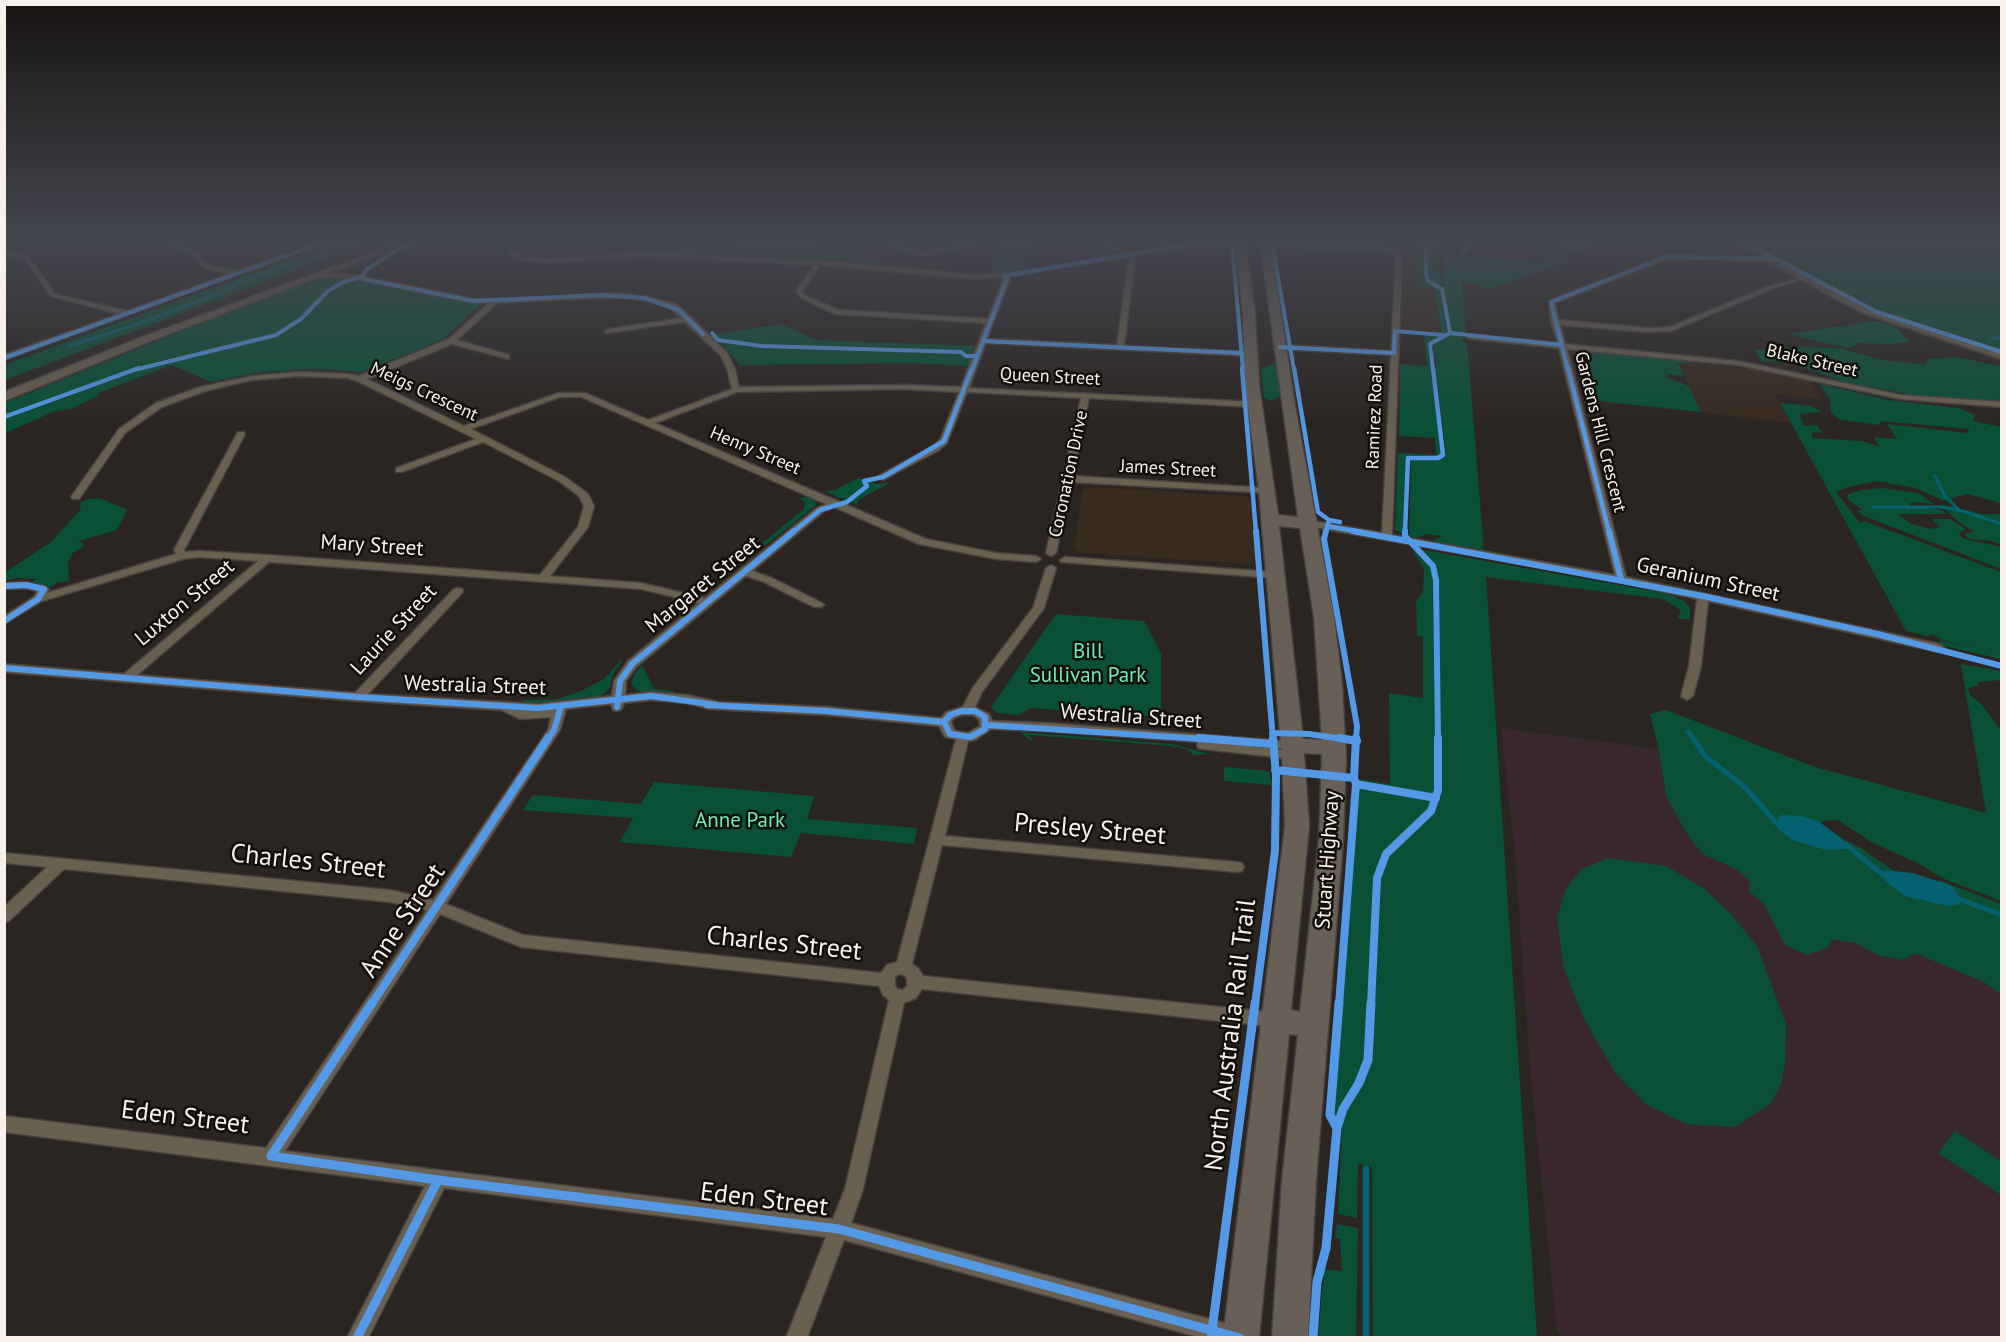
<!DOCTYPE html>
<html>
<head>
<meta charset="utf-8">
<style>
	body { margin:0 }
	#map { position:relative; width:2006px; height:1342px; overflow:hidden; background:#2b2521; font-family:"PT Sans",sans-serif }
	canvas { display:block }
	.frame { position:absolute; inset:0; border:6px solid #f7f0eb; pointer-events:none }
</style>
</head>
<body>
<div id="map">
<canvas width="2006" height="1342"></canvas>
<div class="frame"></div>
</div>
<script>
const c = document.querySelector('canvas').getContext('2d');
c.lineJoin = 'round';
function paint(path, color) { c.fillStyle = color; c.fill(path, 'evenodd'); }
const poly = rows => new Path2D(rows.map(r => 'M' + r).join(''));
function stroke(path, color, width, dash) { c.strokeStyle = color; c.lineWidth = width; c.lineCap = dash ? 'butt' : 'round'; c.setLineDash(dash || []); c.stroke(path); }
function write(font, color, halo, rows, align = 'center') {
  c.font = font + ' "PT Sans",sans-serif'; c.lineWidth = 5; c.setLineDash([]); c.textBaseline = 'middle'; c.strokeStyle = halo; c.fillStyle = color; for (const [text, x, y, turn = 0] of rows) {
    c.save(); c.translate(x, y); c.rotate((+turn || 0) * Math.PI / 180); c.textAlign = isNaN(turn) ? turn : align; if (halo) c.strokeText(text, 0, 0); c.fillText(text, 0, 0); c.restore();
  }
}
paint(poly([
	[1346,242,1418,242,1419,286,1434,287,1442,334,1401,330,1404,250,1355,246],
	[1678,362,1760,370,1811,382,1822,399,1775,394,1792,423,1701,412],
	[1091,487,1244,496,1251,500,1256,560,1248,564,1081,553,1074,549,1083,490]
]), '#372a1e');
paint(poly([
	[1501,728,1659,749,1666,796,1677,811,1984,982,2001,994,2001,1337,1565,1338,1557,1332,1530,1068,1515,854]
]), '#38282e');
paint(poly([
	[335,242,370,242,5,380,5,365],
	[756,242,803,242,843,247,892,267,849,263,851,261,842,260,621,253],
	[994,242,1071,242,1008,251,1033,267,1044,268,1003,274,991,274],
	[1418,242,1424,242,1425,279,1440,289,1447,333,1428,344,1441,455,1435,457,1412,455,1406,458,1403,534,1395,530,1398,453,1436,455,1435,438,1399,436,1400,364,1427,366,1424,335,1402,334,1401,330,1442,333,1434,287,1419,286],
	[1429,242,1448,244,1448,246,1437,251,1439,254,1436,256,1440,258,1437,263,1442,280,1440,286,1429,279,1428,261,1431,258,1428,255],
	[1561,242,1585,242,1609,246,1584,248,1584,251,1576,252,1561,250,1554,255,1567,259,1560,264,1489,289,1462,280,1466,335,1451,333,1443,288,1444,254,1548,263,1548,258,1538,254,1539,248,1561,247],
	[1747,242,2001,242,2001,352,1879,311],
	[324,273,480,305,441,340,362,372,315,369,260,372,211,382,172,365,98,393,99,395,71,409,55,411,5,433,5,403],
	[1878,321,1893,325,1910,342,1890,344,1856,343,1857,345,1848,348,1787,334],
	[782,324,815,340,974,346,969,366,914,363,740,365,714,334],
	[1451,335,1463,336,1463,342,1467,343,1484,551,1433,541,1442,536,1426,534,1416,538,1409,536,1411,459,1439,459,1446,455,1433,344,1435,341],
	[1805,347,1838,348,1887,361,1925,364,1929,359,1956,357,2001,366,2001,402,1914,395,1845,382,1791,363,1761,361,1755,350],
	[1577,350,1688,360,1690,363,1678,363,1684,376,1667,374,1666,377,1689,386,1701,412,1590,400,1573,353],
	[1276,362,1281,395,1271,401,1264,398,1261,369],
	[1820,384,1888,400,1959,408,1975,415,1973,421,2001,427,2001,503,1967,494,1952,498,1952,502,1942,500,1916,488,1877,481,1848,487,1836,492,1860,523,1864,521,2001,572,2001,659,1941,645,1940,640,1974,648,1940,639,1933,634,1928,636,1906,631,1780,403,1811,406,1821,412,1799,414,1804,426,1817,425,1822,433,1812,432,1812,438,1861,441,1879,446,1874,437,1897,439,1887,424,1968,433,1969,429,1879,421,1881,425,1841,420,1831,413,1830,399],
	[859,478,877,484,891,482,858,500,857,505,824,491,835,490],
	[1882,488,1918,493,1934,504,1917,502,1910,503,1910,506,1942,510,1946,514,1898,514,1911,524,1931,529,1940,527,1932,519,1950,519,1966,529,1959,533,1962,538,2001,547,2001,569,1864,516,1857,511,1862,510,1847,498,1848,494,1861,490],
	[806,496,815,500,816,505,766,545,761,544,804,509,805,501,800,499],
	[100,498,127,510,117,530,78,541,83,543,84,546,73,553,68,562,69,581,58,582,51,587,38,588,32,582,37,579,16,578,5,581,4,573,51,542,81,509,79,503,88,499],
	[1941,504,1982,514,2001,514,2001,545,1992,541,1970,539,1964,534,1974,532,1954,518],
	[1410,547,1432,569,1436,569,1435,565,1419,549,1669,594,1684,601,1690,608,1690,620,1678,618,1681,610,1663,599,1486,577,1537,1337,1373,1337,1372,1167,1358,1163,1357,1218,1338,1214,1342,1128,1333,1123,1359,779,1390,784,1389,693,1423,698,1423,637,1417,636,1416,602,1423,592,1424,568],
	[1056,614,1144,621,1161,653,1161,717,1031,708,1019,715,997,713,991,707],
	[621,660,623,661,614,672,609,689,598,698,544,705,521,704,524,700,557,699,581,691,604,679],
	[1961,664,2001,671,2001,680,1978,682,1978,685,1968,688,1970,695,1981,704,2001,730,2001,901,1942,878,1920,864,1873,843,1838,820,1821,821,1823,831,1830,840,1847,841,1861,848,1928,895,1939,880,2001,904,2001,994,1984,982,1915,953,1903,960,1878,955,1856,943,1833,939,1827,948,1807,955,1785,945,1764,904,1750,892,1749,880,1736,869,1703,854,1689,837,1666,796,1659,751,1650,714,1666,710,1815,767,1986,813],
	[642,665,654,689,674,691,672,694,642,693,633,687,631,683,635,673],
	[1020,732,1172,744,1209,754,1194,755,1187,749,1172,746,1030,735,1032,740,1030,740],
	[1224,767,1269,771,1272,785,1224,781],
	[654,782,814,796,807,819,917,828,914,844,801,833,791,857,620,842,633,818,523,810,533,795,641,804],
	[1608,858,1666,866,1703,888,1729,912,1757,946,1786,1024,1785,1062,1781,1084,1770,1104,1734,1127,1686,1124,1646,1104,1616,1074,1584,1019,1564,969,1557,919,1565,890,1582,869],
	[1955,1131,2001,1161,2001,1195,1938,1153],
	[1337,1224,1358,1228,1356,1337,1318,1337,1324,1269,1342,1271,1340,1239,1335,1238]
]), '#095037');
paint(poly([
	[1780,815,1802,816,1818,821,1844,840,1846,849,1826,850,1792,840,1779,830,1777,824],
	[1883,870,1913,873,1952,886,1958,895,1960,904,1948,906,1905,896,1885,881]
]), '#046170');
stroke(poly([
	[1088,242,1101,250,1101,253],
	[1429,242,1430,278],
	[1957,242,2002,262],
	[1991,339,2002,337],
	[70,346,137,324,229,290,236,283,352,242],
	[1935,476,1945,496,1959,510],
	[1873,507,1939,507,1959,510,2002,524]
]), '#046170', 3);
stroke(poly([
	[1688,731,1694,740]
]), '#046170', 4.5);
stroke(poly([
	[1693,738,1705,756,1746,788,1777,824],
	[1845,844,1884,876],
	[1959,899,2002,915]
]), '#046170', 5);
stroke(poly([
	[1366,1169,1366,1338]
]), '#046170', 7);
const street = poly([
	[164,242,171,242,194,251,209,266,237,271,319,242,327,242,4,360,4,355,120,314,51,296,25,259,4,254,4,250,29,257,55,294,127,311,230,274,205,268,190,253,164,242],
	[882,242,890,242,924,252,976,242,986,242,924,256,910,253,882,242],
	[1097,242,1104,242,1129,253,1194,242,1238,242,1235,244,1197,245,1133,256,1135,259,1124,346,1250,352,1253,352,1253,356,986,343,969,388,1257,402,1257,406,1254,407,1089,398,1073,476,1267,488,1272,491,1270,493,1071,482,1056,553,1051,556,1046,553,1081,398,967,392,947,443,939,450,883,480,878,477,880,475,933,446,940,440,959,392,905,389,737,392,655,423,926,539,996,553,1036,556,1041,559,1036,562,996,559,919,544,834,507,823,512,752,571,772,578,822,603,824,605,822,607,814,607,764,582,746,576,636,667,626,681,625,695,651,692,687,695,719,702,827,707,941,718,946,712,963,707,972,689,1033,608,1046,568,1051,565,1056,568,1044,608,982,692,975,707,989,714,992,721,1047,723,1297,742,1298,745,1297,748,1292,749,1250,746,1298,752,1300,755,1293,759,1203,749,1198,748,1197,745,1198,742,1047,731,991,729,975,740,968,741,945,836,1237,862,1242,863,1244,867,1242,871,1237,872,942,845,912,964,918,968,923,976,1277,1013,1283,1015,1285,1020,1283,1025,1277,1027,922,989,916,998,904,1003,863,1189,851,1223,1239,1327,1246,1330,1249,1338,1202,1338,844,1240,807,1338,786,1338,826,1237,444,1188,368,1338,347,1338,425,1186,4,1132,4,1116,266,1148,427,910,390,902,64,869,9,921,4,923,4,907,47,867,4,863,4,853,390,890,433,900,548,730,551,717,520,719,501,710,358,701,4,672,4,664,124,674,258,561,199,557,183,559,42,601,4,624,4,616,34,597,37,591,26,588,4,589,4,583,26,582,44,586,49,589,47,593,176,554,174,550,238,432,244,432,245,434,184,550,185,552,199,551,268,555,540,575,578,527,584,506,579,496,559,481,483,442,402,472,396,472,396,468,476,439,357,381,348,378,299,376,252,380,205,391,162,407,125,433,79,499,73,499,71,497,119,429,156,403,200,387,252,376,299,372,348,374,359,376,449,339,489,303,474,303,358,280,333,277,313,279,310,277,333,273,358,276,474,299,518,299,617,293,647,297,676,304,691,317,727,353,735,369,739,387,905,385,961,387,986,323,835,314,801,298,796,291,814,265,640,256,546,263,522,260,507,252,510,250,525,257,546,259,640,252,837,262,975,275,1015,272,1122,254,1097,242],
	[1126,257,1129,259,1117,345,987,339,1010,279,1008,277,1126,257],
	[820,265,975,279,1000,277,1003,280,988,319,839,310,805,296,802,291,820,265],
	[617,297,644,300,670,308,681,318,609,329,605,331,606,333,685,322,721,356,727,369,732,389,648,420,585,393,559,393,464,426,367,379,452,344,509,359,509,355,457,340,497,303,617,297],
	[560,397,581,397,826,504,817,508,705,598,641,583,550,576,588,527,594,506,588,494,565,477,471,429,560,397],
	[269,562,641,589,699,603,628,661,614,681,612,696,538,704,368,694,462,593,463,591,462,589,458,588,454,589,355,693,137,675,269,562],
	[651,700,687,703,709,709,827,715,939,726,945,737,956,739,897,962,887,965,881,973,523,935,446,904,560,730,566,709,611,704,613,710,617,711,621,710,624,703,651,700],
	[962,715,972,715,979,719,980,726,968,733,955,731,951,722,954,718,962,715],
	[440,914,521,947,879,986,883,995,889,1000,845,1189,833,1219,285,1151,440,914],
	[899,974,904,975,907,979,907,986,903,990,897,989,895,985,895,977,899,974],
	[1463,242,1469,242,1469,252,1463,255,1460,253,1463,251,1463,242],
	[1263,243,1387,248,1402,254,1392,535,1615,575,1559,348,1471,339,1467,337,1471,335,1558,343,1551,322,1549,301,1666,255,1769,257,1772,259,1769,261,1667,259,1555,303,1559,320,1649,328,1670,327,1767,287,1804,277,1804,279,1771,289,1671,331,1649,332,1560,325,1565,344,1738,361,1901,395,2002,402,2002,407,1901,399,1738,365,1567,349,1626,577,1939,644,1945,648,1939,652,1708,601,1701,666,1693,696,1687,700,1681,696,1689,666,1697,599,1621,582,1303,525,1303,521,1307,520,1382,533,1391,355,1280,349,1276,347,1280,345,1391,351,1396,255,1386,252,1265,246,1263,245,1263,243],
	[1065,557,1274,572,1279,575,1274,578,1061,562,1060,560,1065,557]
]);
const secondary = poly([
	[1733,242,1743,242,1867,308,2002,352,2002,359,1861,312,1733,242]
]);
const primary = poly([
	[400,242,412,242,148,342,4,401,4,392,140,338,400,242]
]);
const highway = poly([
	[1235,242,1245,242,1255,313,1259,385,1278,515,1298,517,1260,242,1270,242,1295,406,1334,617,1342,685,1346,758,1343,840,1316,1181,1308,1338,1272,1338,1282,1181,1298,1035,1289,1034,1259,1338,1223,1338,1285,826,1282,755,1259,491,1245,385,1243,313,1235,242],
	[1279,526,1300,528,1314,617,1322,740,1303,739,1279,526],
	[1304,753,1322,754,1322,758,1319,840,1300,1012,1291,1010,1309,826,1304,753]
]);
stroke(street, '#47413e', 3);
stroke(secondary, '#47413e', 4);
stroke(primary, '#47413e', 3);
stroke(highway, '#47413e', 3);
paint(street, '#6a6051');
paint(secondary, '#6c6152');
paint(primary, '#6b5f4f');
paint(highway, '#686057');
stroke(poly([
	[1232,242,1243,370],
	[1272,242,1294,370],
	[1426,242,1426,275,1428,281,1442,289,1450,333,1430,344,1433,370],
	[1744,242,1877,312,2002,352],
	[358,278,474,301,601,295,645,298,679,310,703,334],
	[712,333,718,340,762,346,961,352,966,356,977,356],
	[1450,333,1562,345],
	[983,341,1241,353],
	[1280,347,1394,353,1395,331,1443,335],
	[4,358,324,242],
	[134,370,276,335,301,319,328,291,341,283,363,276,366,270,397,250,416,242],
	[972,370,1007,279,1003,276,1197,243,1232,242],
	[1568,370,1551,302,1666,257,1777,259]
]), '#5399e6', 4);
stroke(poly([
	[1242,368,1256,532],
	[1294,368,1318,512,1329,520,1340,522],
	[1568,368,1609,532],
	[4,417,139,368],
	[1327,526,1361,532],
	[793,532,820,510,847,502,867,486,864,481,883,477,944,441,972,368],
	[1326,532,1329,520],
	[1405,532,1408,458,1438,458,1443,455,1433,368]
]), '#5399e6', 4.5);
stroke(poly([
	[1256,531,1273,740],
	[1326,531,1324,539,1357,726,1356,740],
	[1353,531,1703,596,1877,634,2002,666],
	[1405,531,1405,536,1433,566,1436,580,1438,740],
	[1609,531,1621,579],
	[4,586,26,585,44,589,38,599,4,621],
	[4,668,358,697,538,708,651,696,717,705],
	[707,705,827,711,944,722],
	[617,707,620,681,632,664,794,531],
	[961,711,975,711,985,717,985,729,970,737,950,734,944,722,950,715,961,711],
	[987,725,1219,740],
	[1272,733,1309,734,1350,740],
	[547,740,554,730,561,706]
]), '#5399e6', 6);
stroke(poly([
	[1199,738,1273,744],
	[1339,738,1357,741],
	[1275,770,1354,778],
	[1354,778,1356,738],
	[1354,778,1356,784,1436,798],
	[371,1005,548,738],
	[1255,1005,1275,851,1276,776,1273,738],
	[1339,1005,1356,784],
	[1371,1005,1377,878,1386,854,1431,811,1438,790,1438,738]
]), '#5399e6', 8);
stroke(poly([
	[372,1003,271,1156,438,1180,839,1229,1240,1338],
	[1337,1128,1330,1115,1339,1003],
	[357,1338,438,1180],
	[1211,1338,1255,1003],
	[1313,1338,1317,1282,1326,1248,1337,1128,1343,1109,1359,1083,1368,1060,1371,1003]
]), '#5399e6', 9);
const sky = c.createLinearGradient(0, 0, 0, 429);
sky.addColorStop(0, '#181412');
sky.addColorStop(0.56, '#44464e');
sky.addColorStop(1, '#44464e00');
c.fillStyle = sky;
c.fillRect(0, 0, 2006, 429);
write('18px', '#f7f0eb', '#130f0b', [
	["Blake Street",1812,361,13],
	["Queen Street",1050,377,3],
	["Meigs Crescent",424,392,25],
	["Ramirez Road",1375,417,-88],
	["Gardens Hill Crescent",1600,432,76],
	["Henry Street",755,451,23],
	["James Street",1168,469,3],
	["Coronation Drive",1069,474,-78]
]);
write('21px', '#f7f0eb', '#130f0b', [
	["Mary Street",372,546,4],
	["Geranium Street",1708,580,12],
	["Margaret Street",703,585,-39],
	["Luxton Street",185,603,-40],
	["Laurie Street",394,630,-47],
	["Westralia Street",475,686,2],
	["Westralia Street",1131,717,4],
	["Stuart Highway",1328,860,-86]
]);
write('21px', '#71eab3', '#130f0b', [
	["Bill",1088,652],
	["Sullivan Park",1088,676],
	["Anne Park",740,821]
]);
write('26px', '#f7f0eb', '#130f0b', [
	["Presley Street",1090,830,5],
	["Charles Street",308,862,6],
	["Anne Street",403,921,-56],
	["Charles Street",784,944,6],
	["North Australia Rail Trail",1231,1035,-83],
	["Eden Street",185,1118,7],
	["Eden Street",764,1200,7]
]);
</script>
</body>
</html>
